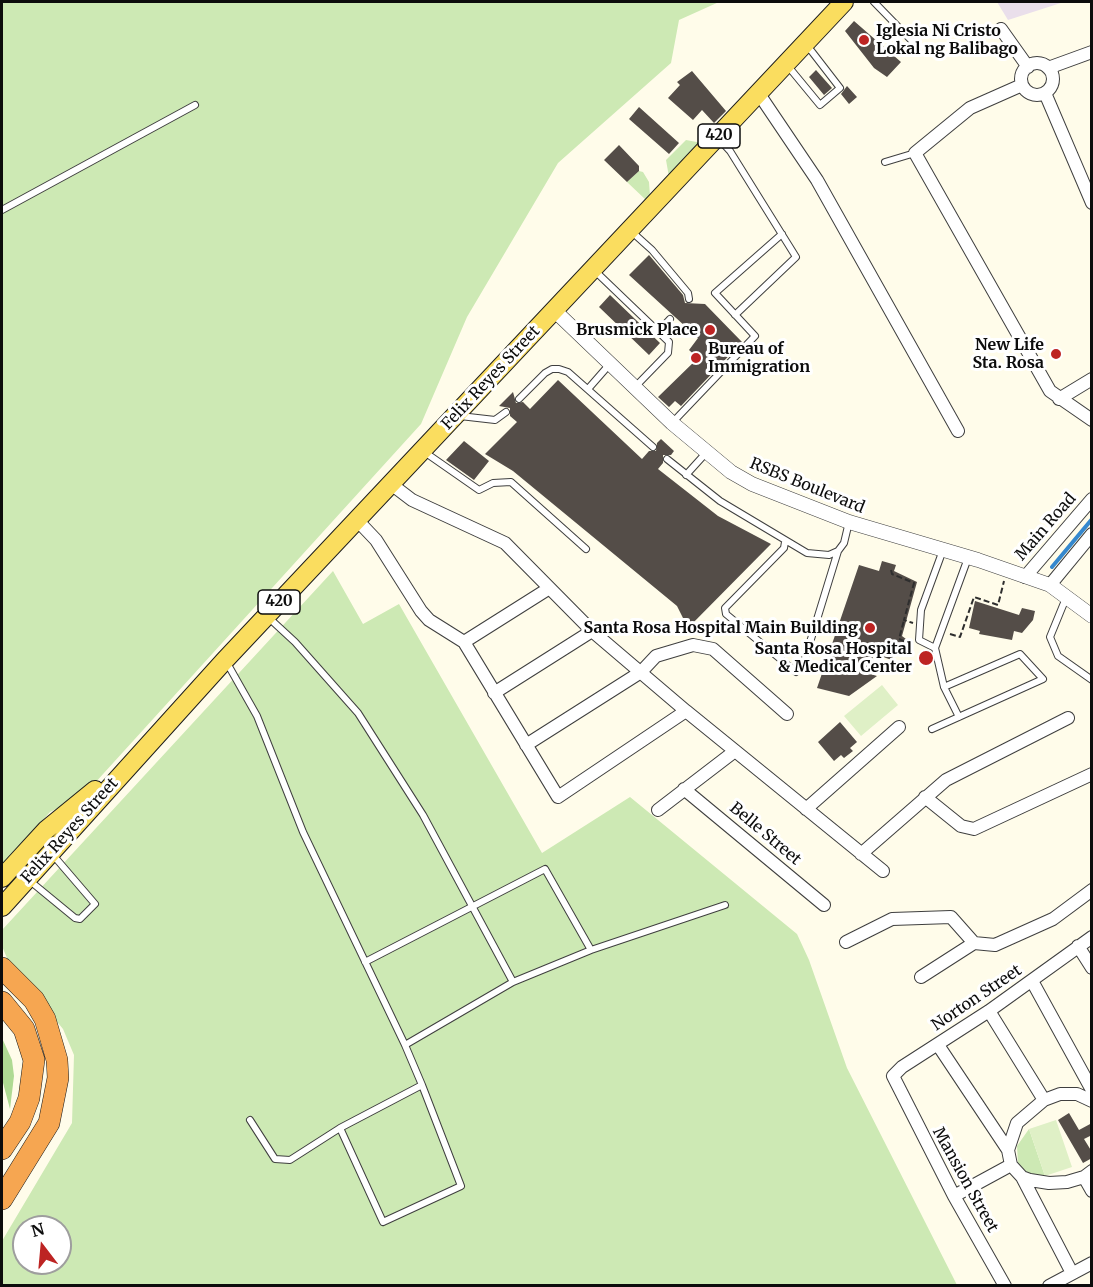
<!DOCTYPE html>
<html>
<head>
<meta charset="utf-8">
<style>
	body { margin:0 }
	#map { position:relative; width:1093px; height:1287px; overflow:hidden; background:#fffcea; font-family:Merriweather,serif }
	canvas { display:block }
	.frame { position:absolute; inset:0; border:3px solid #0c0c0c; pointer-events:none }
	.north { position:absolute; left:12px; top:1215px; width:60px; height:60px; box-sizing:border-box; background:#fff; border:2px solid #9e9e9e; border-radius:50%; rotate:344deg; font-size:16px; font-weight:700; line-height:24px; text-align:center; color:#0c0c0c }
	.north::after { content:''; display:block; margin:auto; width:21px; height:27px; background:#bd2423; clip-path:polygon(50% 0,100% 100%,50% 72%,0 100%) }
</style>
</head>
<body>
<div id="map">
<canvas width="1093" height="1287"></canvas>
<div class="frame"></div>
<div class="north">N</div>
</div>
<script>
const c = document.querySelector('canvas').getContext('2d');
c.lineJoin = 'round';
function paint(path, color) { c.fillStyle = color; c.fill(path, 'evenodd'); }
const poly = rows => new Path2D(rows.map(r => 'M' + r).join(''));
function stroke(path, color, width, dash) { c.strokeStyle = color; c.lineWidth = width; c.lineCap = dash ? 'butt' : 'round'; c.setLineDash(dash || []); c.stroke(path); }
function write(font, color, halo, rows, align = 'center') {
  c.font = font + ' Merriweather,serif'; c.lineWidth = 6; c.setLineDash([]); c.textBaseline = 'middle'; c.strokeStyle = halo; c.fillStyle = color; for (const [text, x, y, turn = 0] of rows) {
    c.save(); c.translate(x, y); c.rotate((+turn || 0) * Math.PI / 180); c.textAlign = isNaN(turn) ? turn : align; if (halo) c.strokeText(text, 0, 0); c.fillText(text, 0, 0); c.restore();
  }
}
paint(poly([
	[997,2,1064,2,1008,20]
]), '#eadfeb');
paint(poly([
	[2,2,719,2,679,20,671,63,558,163,467,317,421,424,84,795,50,812,2,865],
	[686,140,702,143,669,177,666,160],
	[639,171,643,172,649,182,650,196,647,201,627,182],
	[333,571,363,624,399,604,542,853,630,797,797,934,809,960,847,1068,957,1285,2,1285,2,1241,72,1123,74,1055,63,1029,9,963,2,946,2,930],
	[24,1227,60,1227,60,1263,24,1263],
	[1029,1129,1045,1176,1028,1174,1018,1164,1017,1146]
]), '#cde9b4');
paint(poly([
	[2,1038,12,1060,14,1076,10,1109,2,1079]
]), '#afda93');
paint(poly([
	[882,685,898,705,861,736,844,716],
	[1056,1120,1072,1167,1045,1176,1029,1129]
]), '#dff0c6');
stroke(poly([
	[1052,567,1092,519]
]), '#3588ce', 4);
paint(poly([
	[854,21,901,62,887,77,874,68,845,31],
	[816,70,832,88,824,95,809,77],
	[692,71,726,111,714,123,702,110,693,120,668,98,680,85,677,82],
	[847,86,857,97,849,104,841,94],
	[639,107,679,143,669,154,629,119],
	[619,145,639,166,639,171,627,182,604,160],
	[649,255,683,295,685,303,705,304,742,342,681,406,675,401,669,407,658,397,698,358,689,350,698,338,629,275],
	[610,295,660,343,649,355,599,307],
	[558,380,642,459,649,451,656,451,657,443,661,439,674,451,671,455,663,455,663,463,658,469,718,516,771,544,688,628,677,606,513,471,485,454,517,422,510,416,510,408,499,406,513,392,516,403,523,402,530,409],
	[464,441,489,461,474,480,446,460],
	[882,561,896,565,894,571,917,582,902,636,910,642,906,656,894,652,892,660,874,654,867,673,877,676,849,696,817,688,859,565,879,571],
	[975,601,1019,615,1022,608,1035,611,1033,620,1022,633,1014,631,1012,640,979,634,980,631,969,628],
	[840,722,857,742,850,748,853,751,844,758,841,755,834,761,818,742],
	[1069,1113,1079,1130,1092,1123,1092,1135,1084,1139,1092,1152,1092,1158,1083,1163,1058,1120]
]), '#544d48');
const service = poly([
	[874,2,912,41],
	[787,65,820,105,840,88,806,44],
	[718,138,730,151,796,257,735,315],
	[885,162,915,153],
	[2,210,195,105],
	[632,232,652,250,688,293,689,299],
	[595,271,669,342,668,353,635,387],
	[658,332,670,319],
	[588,389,609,365],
	[519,399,545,373,552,369,559,369,568,372,653,447],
	[460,416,495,420,506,412],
	[672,423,755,336,715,293,782,234],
	[423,451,479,490,493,483,511,482,586,549],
	[667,459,720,501,807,553,829,555,838,551,844,543,849,522],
	[686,475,705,454],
	[785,542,784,548,725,608,726,614,796,672,803,665,838,551],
	[1066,598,1050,637,1058,656,1092,680],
	[269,618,295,642,358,713,423,815,513,982],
	[935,648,919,640,921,610,943,550],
	[227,663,257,716,303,832,405,1045,422,1085,461,1186,383,1222,340,1128,422,1085],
	[959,717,944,687,935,648,968,558],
	[932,729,1043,679,1020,654,944,687],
	[30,881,75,918,80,919,95,904,53,855],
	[365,962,545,869,591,950],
	[405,1045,513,982,591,950,725,905],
	[250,1120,275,1159,290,1160,340,1128]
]);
const minor = poly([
	[1001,29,1028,67],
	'1021 79a16 16 0 1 1 32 0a16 16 0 1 1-32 0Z',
	[1048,68,1092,52],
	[1022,85,970,108,915,153,1050,391,1092,420],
	[1045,93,1092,203],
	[759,94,817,180,958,431],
	[1059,399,1092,379],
	[391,484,412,500,505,543,592,631,686,711,883,871],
	[357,520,376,540,421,611,429,620,464,642,558,797,686,711],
	[1025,577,1092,499],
	[1050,585,1092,534],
	[464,642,548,589],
	[494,693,592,631],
	[526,745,641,672,656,656,693,645,713,649,787,714],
	[684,789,824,905],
	[925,797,961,826,974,829,1092,774],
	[806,809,899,727],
	[658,810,735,751],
	[861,854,946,780,1068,718],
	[846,942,892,919,951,917,974,943,995,945,1053,919,1092,890],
	[1078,946,1092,968],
	[921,977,974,943],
	[1032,981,1092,1090],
	[989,1011,1044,1100],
	[938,1045,1008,1150],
	[1092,1101,1077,1094,1060,1094,1044,1100,1017,1123,1008,1150,1011,1165,1022,1177,1030,1180,1049,1183,1067,1182,1084,1177,1092,1171],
	[1022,1177,1072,1273],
	[1084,1177,1092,1191],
	[954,1196,1011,1165],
	[1005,1286,954,1196,893,1076,902,1067,989,1011,1092,937],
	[1049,1286,1092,1263]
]);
const tertiary = poly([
	[555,311,672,423,731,472,752,484,849,522,978,560,1050,585,1092,616]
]);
const primary = poly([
	[2,878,46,830,95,790],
	[2,907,225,660,844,2]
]);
const motorway = poly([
	[2,968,34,1000,45,1019,57,1060,58,1078,49,1123,2,1199],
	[2,1002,24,1029,34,1060,29,1098,20,1122,2,1149]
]);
stroke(service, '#3f3f3f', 8);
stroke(minor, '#3f3f3f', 14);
stroke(tertiary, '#3f3f3f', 15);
stroke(primary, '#1d1d1d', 20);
stroke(motorway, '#1d1d1d', 22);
stroke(poly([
	[891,570,892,574,914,583,904,620,913,623],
	[950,634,960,637,974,597,998,605,1004,581],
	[894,652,904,654,909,643,899,639,904,620]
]), '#2e2e2e', 2, [6, 3]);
stroke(service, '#fff', 6);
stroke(minor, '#fff', 12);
stroke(tertiary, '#fff', 14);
stroke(primary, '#fadd5f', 18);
stroke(motorway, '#f6a651', 21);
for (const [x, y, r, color] of [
	[864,40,6,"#bd2423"],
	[710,330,6,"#bd2423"],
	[1056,354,6,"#bd2423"],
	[696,358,6,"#bd2423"],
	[870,628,6,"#bd2423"],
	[926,658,8,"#bd2423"]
]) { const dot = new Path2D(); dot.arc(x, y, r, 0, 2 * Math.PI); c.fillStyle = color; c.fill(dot); stroke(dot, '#fff', 2); }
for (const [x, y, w] of [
	[719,136,42],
	[279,602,42]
]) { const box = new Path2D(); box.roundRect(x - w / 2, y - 12, w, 24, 4.5); c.fillStyle = '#fff'; c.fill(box); stroke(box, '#0c0c0c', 1.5); }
write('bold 15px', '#0c0c0c', null, [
	["420",719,136],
	["420",279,602]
]);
write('bold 16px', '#0c0c0c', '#fff', [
	["Iglesia Ni Cristo",876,31,"left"],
	["Lokal ng Balibago",876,49,"left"],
	["Brusmick Place",698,330],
	["New Life",1044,345],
	["Sta. Rosa",1044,363],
	["Bureau of",708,349,"left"],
	["Immigration",708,367,"left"],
	["Santa Rosa Hospital Main Building",858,628],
	["Santa Rosa Hospital",912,649],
	["& Medical Center",912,667]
], 'right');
write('16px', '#0c0c0c', '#fff', [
	["Felix Reyes Street",491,378,-47],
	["RSBS Boulevard",807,486,22],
	["Main Road",1046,527,-49],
	["Felix Reyes Street",70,831,-48],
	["Belle Street",765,834,40],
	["Norton Street",977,998,-34],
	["Mansion Street",965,1180,61]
]);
</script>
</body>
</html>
